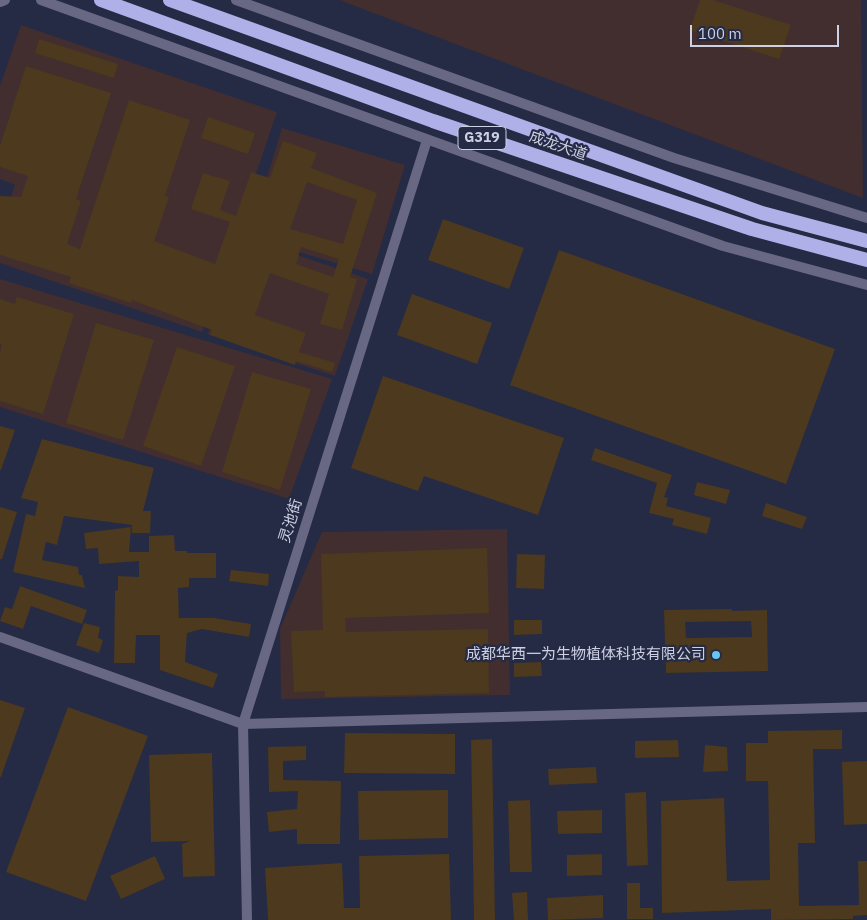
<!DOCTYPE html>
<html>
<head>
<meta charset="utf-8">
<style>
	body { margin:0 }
	#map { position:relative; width:867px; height:920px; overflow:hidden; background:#252a45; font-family:"IBM Plex Sans",sans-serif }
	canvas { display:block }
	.scale { position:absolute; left:690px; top:25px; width:149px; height:22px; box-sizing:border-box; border:2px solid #cdd1e3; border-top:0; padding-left:6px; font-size:15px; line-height:18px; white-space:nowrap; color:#cdd1e3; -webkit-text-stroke:4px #252a45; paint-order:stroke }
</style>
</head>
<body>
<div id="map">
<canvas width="867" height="920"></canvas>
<div class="scale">100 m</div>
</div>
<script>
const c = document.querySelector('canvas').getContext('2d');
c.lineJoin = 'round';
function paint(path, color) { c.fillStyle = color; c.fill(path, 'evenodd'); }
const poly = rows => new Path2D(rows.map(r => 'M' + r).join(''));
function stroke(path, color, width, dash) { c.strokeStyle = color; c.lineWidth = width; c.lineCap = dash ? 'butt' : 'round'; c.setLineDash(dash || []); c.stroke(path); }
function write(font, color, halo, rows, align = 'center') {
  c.font = font + ' "IBM Plex Sans","Noto Sans SC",sans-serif'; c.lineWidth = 4.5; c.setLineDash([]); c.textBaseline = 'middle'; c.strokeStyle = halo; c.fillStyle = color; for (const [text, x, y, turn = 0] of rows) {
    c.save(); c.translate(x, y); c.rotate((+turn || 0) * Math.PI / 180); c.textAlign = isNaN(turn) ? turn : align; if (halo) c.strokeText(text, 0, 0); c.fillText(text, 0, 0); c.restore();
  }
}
paint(poly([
	[339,0,861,0,863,198],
	[21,25,277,112,202,332,0,263,0,228,15,185,0,179,0,86],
	[282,128,405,165,372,274,249,237],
	[241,236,368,279,335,376,208,334],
	[0,279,332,379,289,499,0,407],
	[507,529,510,695,281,699,280,629,322,532]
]), '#422e2e');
paint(poly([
	[700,0,713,0,791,25,779,59,690,30],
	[39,39,118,64,114,78,35,53],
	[26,66,111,93,76,199,81,201,67,244,80,249,129,100,190,120,165,196,169,197,154,241,215,264,230,222,191,209,203,173,230,181,220,210,236,216,251,172,270,178,283,141,317,153,311,168,377,193,350,277,357,279,342,330,320,324,329,294,270,273,255,315,306,333,299,352,335,363,332,372,296,361,295,365,210,335,212,330,132,300,131,303,69,283,71,277,0,255,0,196,21,197,28,176,0,167,0,146],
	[307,182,357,200,343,244,290,229],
	[301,247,339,259,333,277,296,264],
	[208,117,255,133,248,154,201,138],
	[443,219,524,248,509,289,428,260],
	[559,250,835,349,786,484,510,385],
	[412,294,492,323,477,364,397,335],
	[17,297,74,314,43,414,0,401,0,353,2,345,0,344,0,299,15,304],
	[96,323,154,340,123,440,66,423],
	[177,347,235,366,201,466,143,446],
	[252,372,311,389,280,490,222,472],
	[383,376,564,438,538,515,424,476,418,491,351,468],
	[0,426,15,430,1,470,0,470],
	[42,439,154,468,143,511,151,511,150,533,132,533,132,525,64,516,57,545,46,542,42,560,78,567,79,575,82,575,85,588,13,572,26,514,35,516,38,502,21,498],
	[595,448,672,475,664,497,668,498,666,506,711,518,707,534,672,525,674,519,649,513,657,483,591,460],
	[697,482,730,490,726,504,694,495],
	[766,503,807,517,802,529,762,516],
	[0,507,17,512,2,559,0,559],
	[131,527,129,552,149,552,149,536,174,535,175,551,187,551,187,553,216,553,216,578,189,578,189,587,178,588,179,618,214,618,251,624,249,637,202,629,187,633,185,662,218,674,213,688,160,670,160,635,136,635,135,663,114,663,115,591,118,590,118,576,139,577,139,561,99,564,98,548,86,549,84,533],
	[487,548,489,613,345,618,346,632,488,629,489,693,325,697,325,691,294,692,291,631,323,630,321,554],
	[517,554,545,555,544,589,516,588],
	[231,570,269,574,268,586,229,581],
	[20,586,87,610,82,624,31,606,23,629,0,621,5,607,12,609],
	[732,609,732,611,767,610,768,671,666,673,664,610],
	[751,621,752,637,686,638,685,622],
	[514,620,542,620,542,634,514,635],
	[84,623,100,627,98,638,103,640,99,653,76,645],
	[541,662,542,676,514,677,514,663],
	[0,700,25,708,1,777,0,777],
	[68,707,148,736,86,901,6,872],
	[842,730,842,749,813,749,815,843,798,843,799,906,859,905,858,861,867,861,867,915,853,916,853,919,771,920,771,909,662,913,661,801,724,798,727,881,770,880,768,781,746,781,746,743,768,743,768,731],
	[345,733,455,734,455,774,344,773],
	[492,739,495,920,474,920,471,740],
	[678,740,679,757,635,758,635,741],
	[705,745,727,747,728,771,703,772],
	[306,746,306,760,283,761,283,780,341,781,340,844,297,844,297,829,269,832,267,812,297,809,298,791,269,792,268,747],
	[212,753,215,876,183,877,182,844,190,841,151,842,149,755],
	[867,761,867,824,844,825,842,762],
	[596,767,597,783,549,785,548,769],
	[448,790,448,838,359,840,358,791],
	[646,792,648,865,627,866,625,793],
	[530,800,532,872,510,872,508,801],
	[602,810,602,833,558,834,557,811],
	[449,854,451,920,268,920,265,868,342,863,344,908,360,908,359,856],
	[602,854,602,875,567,876,567,855],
	[155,856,165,879,121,899,110,876],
	[627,883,640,883,640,908,653,908,653,919,627,919],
	[527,892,528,920,514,920,512,893],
	[603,895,603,918,548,920,547,898]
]), '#4c391e');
stroke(poly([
	[247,920,243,724,427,140]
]), '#686884', 10);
stroke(poly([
	[41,0,723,246,867,285],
	[236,0,674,158,867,218],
	[0,2,5,0],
	[0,637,243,724,867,707]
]), '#686884', 10);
stroke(poly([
	[101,0,433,121,752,229,867,260],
	[170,0,762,213,867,241]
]), '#b0b0e8', 14);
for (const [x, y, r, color] of [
	[716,655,5,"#68c4f0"]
]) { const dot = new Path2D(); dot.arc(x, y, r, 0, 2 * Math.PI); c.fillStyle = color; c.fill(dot); stroke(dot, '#252a45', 2); }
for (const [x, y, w] of [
	[482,138,48]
]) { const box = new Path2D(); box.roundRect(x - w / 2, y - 11.5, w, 23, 4); c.fillStyle = '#252a45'; c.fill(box); stroke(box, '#cdd1e3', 1); }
write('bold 14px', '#cdd1e3', null, [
	["G319",482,138]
]);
write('15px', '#cdd1e3', '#252a45', [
	["成龙大道",558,146,19],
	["灵池街",291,521,-73]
]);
write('15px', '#cdd1e3', '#252a45', [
	["成都华西一为生物植体科技有限公司",706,655]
], 'right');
</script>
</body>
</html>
